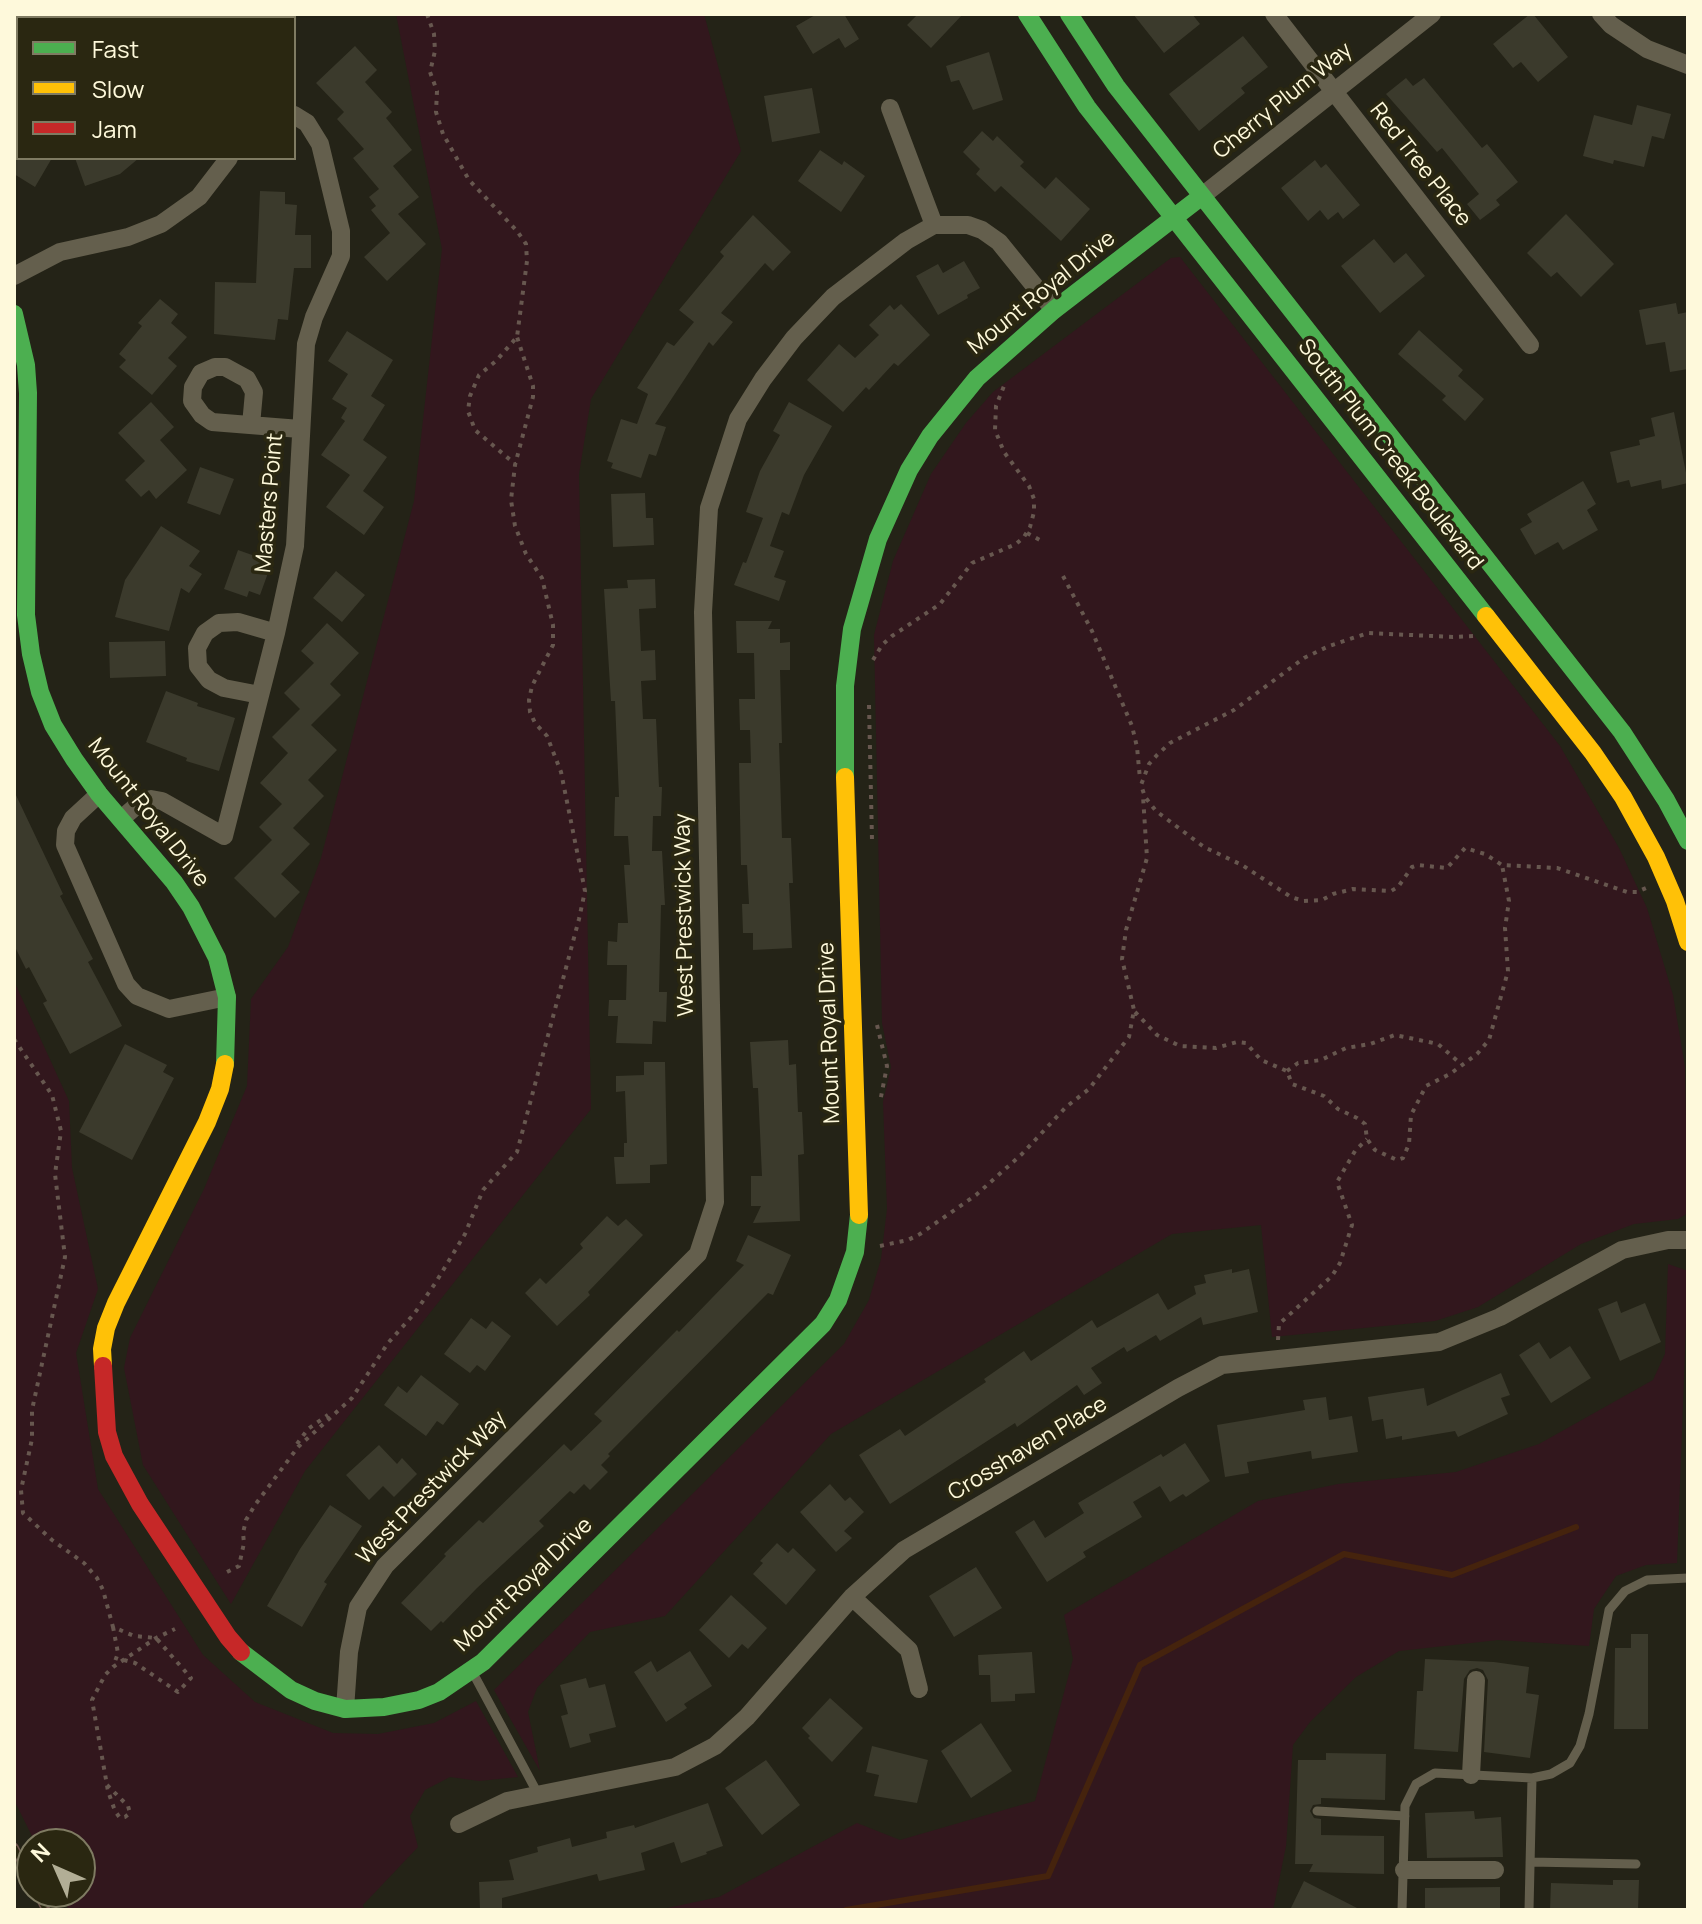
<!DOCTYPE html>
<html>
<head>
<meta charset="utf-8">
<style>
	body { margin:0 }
	#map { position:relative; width:1702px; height:1924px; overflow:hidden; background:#242317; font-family:Manrope,sans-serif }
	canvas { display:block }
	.frame { position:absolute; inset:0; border:16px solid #fef9db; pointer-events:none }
	.legend { position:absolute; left:16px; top:16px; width:280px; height:144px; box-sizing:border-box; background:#2a2711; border:2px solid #7f7b62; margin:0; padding:10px 14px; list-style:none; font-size:24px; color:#fef9db }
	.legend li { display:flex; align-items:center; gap:16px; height:40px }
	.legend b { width:40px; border:2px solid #7f7b62 }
	.north { position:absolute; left:16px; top:1828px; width:80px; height:80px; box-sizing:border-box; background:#2a2711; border:2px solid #7f7b62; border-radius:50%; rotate:315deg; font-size:22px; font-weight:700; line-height:32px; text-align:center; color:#fef9db }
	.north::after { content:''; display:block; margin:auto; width:28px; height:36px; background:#b2ae96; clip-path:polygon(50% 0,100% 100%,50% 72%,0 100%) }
</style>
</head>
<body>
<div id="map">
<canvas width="1702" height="1924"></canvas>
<div class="frame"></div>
<ul class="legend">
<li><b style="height:10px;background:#4caf50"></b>Fast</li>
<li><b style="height:10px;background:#ffc107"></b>Slow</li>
<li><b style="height:10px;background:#c62828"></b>Jam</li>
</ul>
<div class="north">N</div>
</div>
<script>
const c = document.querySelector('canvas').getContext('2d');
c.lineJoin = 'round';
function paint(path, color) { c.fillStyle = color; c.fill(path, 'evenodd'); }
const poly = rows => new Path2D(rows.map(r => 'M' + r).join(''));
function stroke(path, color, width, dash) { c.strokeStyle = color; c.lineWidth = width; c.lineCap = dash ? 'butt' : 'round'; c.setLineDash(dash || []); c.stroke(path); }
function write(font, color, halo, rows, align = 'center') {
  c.font = font + ' Manrope,sans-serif'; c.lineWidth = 7; c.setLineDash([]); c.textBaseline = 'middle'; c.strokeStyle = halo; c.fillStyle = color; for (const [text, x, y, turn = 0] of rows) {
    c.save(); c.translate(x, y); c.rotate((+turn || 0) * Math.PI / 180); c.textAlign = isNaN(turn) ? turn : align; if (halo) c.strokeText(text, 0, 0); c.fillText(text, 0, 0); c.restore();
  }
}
paint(poly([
	[396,14,704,14,741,151,591,399,579,474,591,1109,305,1471,231,1604,143,1465,124,1368,130,1338,204,1189,247,1086,251,999,288,947,321,858,414,501,442,249],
	[1180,257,1560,746,1619,848,1647,908,1673,995,1685,1067,1688,1213,1678,1219,1634,1224,1581,1244,1478,1307,1435,1321,1272,1337,1261,1225,1172,1234,831,1434,665,1616,590,1632,537,1688,528,1712,540,1771,494,1690,844,1344,869,1300,881,1259,887,1209,883,1102,891,1067,882,1023,874,635,893,561,931,474,966,423,993,392,1171,258],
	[14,981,69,1101,72,1168,98,1289,76,1353,98,1489,203,1655,255,1702,333,1733,378,1734,434,1723,476,1701,518,1777,479,1781,450,1777,425,1790,410,1816,418,1847,363,1905,364,1910,69,1910,60,1892,80,1892,80,1844,36,1844,14,1800],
	[1668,1264,1688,1271,1677,1563,1646,1565,1616,1576,1594,1609,1589,1646,1498,1640,1399,1651,1356,1677,1310,1722,1293,1745,1286,1846,1273,1910,658,1910,719,1897,857,1823,900,1840,1035,1801,1073,1659,1064,1615,1258,1501,1338,1484,1456,1472,1539,1444,1653,1380,1665,1354]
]), '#32171d');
stroke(poly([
	[846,1910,1048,1876,1140,1665,1344,1554,1452,1575,1576,1527]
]), '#45230d', 6);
paint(poly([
	[817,14,844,14,859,39,845,48,839,38,813,54,796,26],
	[918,14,963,14,931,48,907,25],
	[1133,14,1192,14,1200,24,1164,53],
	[1530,14,1533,14,1568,57,1538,82,1521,62,1513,68,1493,44],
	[1243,36,1268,67,1241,88,1245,93,1199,131,1169,94],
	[355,46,377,70,365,82,392,112,386,118,412,150,393,166,419,197,398,214,426,244,387,281,364,257,390,233,371,210,376,206,369,197,379,189,353,158,364,149,337,119,344,112,316,83],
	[989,52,1003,100,973,110,959,80,951,82,946,66],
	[1406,78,1413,86,1424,78,1482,148,1487,144,1518,182,1496,200,1500,205,1480,220,1467,204,1479,194,1442,148,1437,152,1386,94],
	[812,88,820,133,772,142,764,96],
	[1637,105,1671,114,1664,139,1652,136,1644,167,1614,160,1613,164,1583,156,1594,115,1632,125],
	[982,131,993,141,997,136,1024,162,1020,166,1045,189,1056,177,1090,209,1061,241,1001,186,995,192,976,174,980,169,963,152],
	[820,150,842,165,844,161,865,176,841,212,798,181],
	[14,158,52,158,35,187,14,174],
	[75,158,139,158,120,174,85,186],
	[1315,160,1321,168,1326,164,1360,205,1343,219,1338,212,1328,220,1320,210,1308,221,1281,188],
	[260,191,285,192,285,204,297,205,295,235,311,235,311,268,294,268,288,320,278,319,275,340,214,334,215,282,256,283],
	[1566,214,1614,264,1581,297,1557,272,1551,277,1527,253],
	[753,215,791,252,773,271,765,263,721,313,733,322,713,346,709,342,655,424,666,427,656,456,649,454,641,478,611,468,613,463,607,461,621,419,637,424,648,394,637,388,667,342,674,346,694,322,679,310,724,256,720,252],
	[1374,239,1394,263,1406,253,1425,276,1380,313,1341,266],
	[964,261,980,288,967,295,968,298,938,315,916,276,938,264,943,273],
	[160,299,178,314,171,323,187,337,168,358,177,366,152,395,119,367,126,360,119,354,142,326,138,323],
	[1676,303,1678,314,1688,312,1688,369,1670,372,1665,342,1646,345,1639,310],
	[901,304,930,335,898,366,894,363,869,390,866,387,843,412,807,380,839,344,855,358,879,335,869,325,890,305,894,310],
	[1419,330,1463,370,1458,376,1484,399,1465,421,1442,400,1446,396,1398,354],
	[347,331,393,360,371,396,385,405,363,440,387,457,363,491,384,507,364,535,326,507,350,475,321,455,345,421,341,418,347,408,332,399,348,374,328,361],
	[151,402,174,427,160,440,187,470,156,499,149,490,141,497,125,480,145,461,118,433],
	[789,402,832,426,804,475,789,515,782,512,770,546,784,551,774,577,786,581,779,601,734,585,743,562,746,563,763,518,746,512,760,471,780,435,773,431],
	[1674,412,1688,483,1662,489,1661,480,1631,487,1629,480,1617,483,1610,452,1640,445,1639,440,1655,436,1651,418],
	[200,467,234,479,220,515,187,503],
	[1583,481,1596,504,1587,510,1598,530,1563,550,1558,542,1535,555,1520,529,1532,522,1527,514],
	[645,493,646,518,653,518,654,545,613,547,611,494],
	[161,526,200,551,189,566,202,574,189,593,181,588,169,631,115,617,125,580],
	[238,550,272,562,260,595,249,591,247,597,224,589],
	[336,571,365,595,342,622,313,598],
	[655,579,656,608,639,609,641,651,655,650,656,680,641,681,643,719,656,719,659,787,662,787,661,816,653,816,652,851,662,851,665,905,661,905,659,992,667,992,666,1022,653,1021,652,1044,616,1043,618,1016,608,1016,609,1000,626,1000,627,965,607,965,608,941,617,942,618,923,628,923,624,865,630,865,628,836,614,836,615,797,619,797,615,701,611,701,604,589,628,588,627,580],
	[736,621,772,621,768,629,780,629,780,643,790,642,790,670,780,670,782,743,779,743,782,838,791,838,793,883,789,883,792,948,753,950,753,933,743,933,742,904,749,904,747,865,741,865,739,763,751,763,750,730,740,730,739,699,755,699,754,653,737,653],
	[327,623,359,653,330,684,341,695,311,725,337,750,308,780,324,796,293,828,310,844,281,874,300,892,275,918,234,878,272,840,259,827,282,804,260,783,288,753,272,737,300,709,284,693,314,663,301,651],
	[165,641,166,676,110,678,109,642],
	[166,691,198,703,197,706,235,718,219,771,186,761,187,758,146,742],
	[14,791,63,894,60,896,93,959,88,962,122,1026,70,1054,43,1003,47,1001,29,967,26,969,14,945],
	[788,1040,789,1065,796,1064,798,1112,802,1112,804,1154,798,1155,800,1221,753,1223,761,1206,751,1206,751,1176,762,1176,758,1088,753,1088,750,1042],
	[125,1044,167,1065,163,1072,174,1078,132,1160,79,1132],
	[644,1062,665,1062,667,1164,650,1165,650,1183,616,1184,614,1157,624,1157,624,1143,627,1143,625,1091,616,1092,616,1076,644,1075],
	[607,1216,618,1226,626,1219,643,1235,588,1292,590,1295,557,1326,525,1293,540,1278,546,1284,583,1248,580,1244],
	[748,1235,791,1255,773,1295,768,1293,608,1454,610,1456,601,1465,608,1472,590,1490,584,1484,574,1494,570,1491,539,1521,544,1526,477,1588,443,1623,441,1621,431,1631,401,1603,446,1556,444,1554,479,1520,483,1523,564,1444,571,1451,602,1421,594,1414,677,1330,679,1332,744,1265,736,1261],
	[1232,1269,1232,1273,1249,1269,1258,1312,1203,1325,1201,1317,1160,1341,1156,1335,1127,1352,1124,1347,1091,1368,1102,1383,1084,1395,1077,1385,1017,1427,1015,1423,890,1504,859,1455,900,1429,905,1436,986,1382,984,1379,1024,1351,1031,1361,1092,1320,1097,1328,1158,1293,1168,1310,1196,1294,1194,1286,1206,1283,1204,1275],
	[1617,1301,1621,1313,1645,1303,1661,1342,1620,1361,1598,1309],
	[471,1318,486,1329,492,1321,511,1336,485,1371,477,1365,470,1373,444,1354],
	[1539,1342,1550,1359,1570,1346,1591,1378,1551,1403,1519,1355],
	[1501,1373,1510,1395,1501,1398,1508,1414,1458,1437,1455,1431,1402,1440,1402,1436,1386,1439,1383,1419,1372,1421,1368,1397,1424,1388,1427,1406],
	[421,1375,459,1404,443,1425,437,1421,426,1436,384,1405,398,1386,407,1393],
	[1326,1397,1329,1420,1352,1416,1358,1452,1312,1459,1311,1451,1247,1462,1249,1473,1225,1477,1217,1425,1305,1410,1303,1400],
	[1185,1443,1210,1481,1186,1497,1183,1494,1170,1502,1160,1486,1133,1502,1142,1517,1083,1552,1086,1557,1047,1582,1015,1532,1034,1520,1045,1538,1084,1513,1078,1503,1161,1454,1163,1457],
	[379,1445,397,1464,402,1458,417,1474,394,1497,383,1486,369,1500,346,1475],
	[830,1484,845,1501,850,1497,864,1512,844,1531,852,1538,836,1552,800,1512],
	[330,1505,362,1526,324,1582,327,1584,302,1627,267,1606,300,1549],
	[777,1543,788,1553,793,1548,816,1570,786,1605,753,1574,763,1563,760,1561],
	[976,1567,1002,1608,954,1637,929,1596],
	[731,1595,767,1628,748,1649,742,1644,729,1658,699,1630],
	[1631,1634,1648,1634,1648,1729,1614,1729,1615,1648,1631,1648],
	[690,1651,712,1686,684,1704,687,1708,666,1722,634,1672,651,1661,657,1672],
	[1032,1652,1035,1693,1015,1694,1015,1701,991,1702,990,1675,979,1675,978,1655],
	[1425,1659,1494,1662,1529,1667,1526,1693,1539,1695,1530,1758,1484,1752,1488,1680,1483,1670,1477,1668,1470,1670,1464,1679,1458,1752,1414,1749,1417,1691,1423,1691],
	[586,1678,589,1688,605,1684,616,1727,589,1734,591,1742,570,1748,561,1716,568,1714,560,1685],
	[830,1698,863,1728,832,1762,808,1738,810,1736,802,1728],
	[981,1723,1012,1771,971,1798,941,1751],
	[872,1746,928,1760,917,1803,874,1796,879,1775,866,1772],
	[1326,1753,1386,1754,1385,1800,1321,1798,1321,1804,1313,1805,1310,1811,1314,1818,1321,1819,1321,1835,1384,1836,1384,1874,1309,1872,1313,1864,1295,1864,1298,1760,1326,1760],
	[766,1760,800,1805,762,1835,725,1788],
	[708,1803,723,1846,706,1852,707,1854,681,1863,674,1842,641,1853,645,1870,599,1881,597,1874,502,1898,502,1910,480,1910,479,1882,514,1880,509,1860,538,1852,537,1847,570,1838,572,1847,607,1838,606,1832,634,1825,635,1828],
	[1474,1811,1475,1819,1501,1817,1503,1857,1427,1858,1425,1813],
	[1613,1880,1639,1880,1638,1910,1550,1910,1551,1883,1613,1885],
	[1304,1881,1361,1910,1290,1910],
	[1500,1887,1500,1910,1425,1910,1425,1888]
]), '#3b3a2c');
stroke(poly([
	[427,14,434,34,435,51,430,72,437,91,436,112,443,134,469,180,517,231,526,244,527,261,517,337,496,361,479,375,470,396,468,411,475,430,515,464],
	[1027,533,1040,540],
	[1063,576,1092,631,1132,726,1137,747,1140,779],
	[1473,636,1453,637,1368,633,1329,646,1304,658,1234,710,1170,743,1157,755,1149,764,1141,785,1145,797,1156,811,1204,847,1242,865,1291,897,1304,901,1322,900,1333,894,1353,889,1391,891,1398,887,1412,867,1418,865,1447,868,1465,848,1485,854,1502,865,1557,868,1627,892,1637,892,1646,888],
	[873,660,882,645,892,636,940,604,972,563,1016,544,1024,537,1030,527,1034,512,1034,499,1029,486,1004,452,995,430,996,406,1004,386],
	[869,705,872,840],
	[1135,1012,1157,1035,1180,1046,1216,1048,1237,1042,1246,1043,1261,1060,1287,1071,1292,1084,1324,1096,1338,1109,1357,1118,1365,1124,1367,1139,1375,1150,1397,1160,1403,1158,1409,1144,1411,1115,1426,1086,1450,1074,1477,1054,1489,1040,1508,971,1505,928,1509,901,1502,865],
	[877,1025,887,1066,880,1102],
	[14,1039,52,1095,61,1131,55,1174,65,1257,32,1410,32,1439,21,1490,23,1513,52,1540,84,1563,97,1578,103,1590,113,1627,134,1636,156,1638,191,1678,178,1692,135,1663,124,1660],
	[1287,1071,1298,1063,1321,1060,1346,1048,1370,1044,1395,1035,1438,1044,1461,1064],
	[880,1246,908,1240,920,1234,976,1195,1022,1154,1066,1107,1089,1089,1129,1037,1134,1010,1122,959,1126,930,1147,858,1143,796],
	[1278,1340,1279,1324,1332,1276,1340,1263,1352,1225,1337,1182,1355,1151,1367,1139],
	[297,1444,308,1429,328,1415],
	[227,1572,239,1566,244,1543,243,1533,246,1520,255,1505,298,1447,352,1398,388,1343,414,1314,436,1282,465,1234,483,1190,517,1152,579,919,585,891,561,772,547,736,535,723,530,712,529,700,532,686,553,645,553,625,542,578,526,554,515,526,511,500,515,465,533,397,533,386,517,337],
	[113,1627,118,1653,114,1664],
	[107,1785,128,1806,130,1813,125,1817,120,1818,115,1811,108,1791,92,1700,105,1675,113,1667,156,1638,175,1629]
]), '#67574f', 4, [4, 6]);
stroke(poly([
	[473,1673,538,1794],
	[1317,1811,1405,1816],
	[1530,1862,1636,1864],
	[1402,1910,1405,1806,1416,1784,1435,1773,1532,1778,1551,1774,1570,1763,1580,1746,1589,1714,1609,1610,1625,1591,1647,1580,1688,1578],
	[1529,1910,1532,1778]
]), '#645f4d', 9);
stroke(poly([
	[261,14,262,18],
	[1274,14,1530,345],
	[1601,14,1611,25,1647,49,1688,65],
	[132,18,135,14],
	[890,108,934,225],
	[1202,196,1432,14],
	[14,276,60,252,128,237,161,224,199,197,229,158],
	[251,425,254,392,247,379,225,367,215,367,201,373,193,387,192,401,202,415,212,422,300,429],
	[260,695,224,688,209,680,198,666,197,648,205,633,219,623,238,622,276,633],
	[99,794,73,818,66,831,65,845,126,984,137,996,169,1009,227,997],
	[121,819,141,802,151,799,162,801,224,836,276,633,295,546,306,344,314,317,341,256,341,231,320,144,307,123,294,115],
	[852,1597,909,1650,919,1689],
	[345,1709,349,1652,358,1607,385,1566,698,1254,715,1202,703,612,709,508,738,419,763,379,794,338,833,297,906,241,934,225,968,225,982,230,999,242,1054,310],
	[1471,1775,1476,1680],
	[459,1824,507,1801,675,1767,715,1746,747,1717,852,1597,904,1550,1178,1388,1222,1365,1439,1342,1500,1317,1622,1250,1668,1240,1688,1240],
	[1404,1870,1495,1870]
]), '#645f4d', 18);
stroke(poly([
	[1027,14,1087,107,1486,616],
	[1069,14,1116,86,1622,732,1666,800,1688,841],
	[14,314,26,365,28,393,26,615,31,654,40,692,53,725,74,759,99,794,174,882,191,907,217,958,227,997,225,1064],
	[845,777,845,686,852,629,878,539,909,470,930,436,977,378,1054,310,1202,196],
	[241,1652,291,1690,315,1701,345,1709,384,1707,419,1700,439,1692,483,1662,823,1324,838,1300,855,1252,859,1215]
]), '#4caf50', 18);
stroke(poly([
	[1486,616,1593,753,1623,797,1656,857,1675,901,1688,942],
	[845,777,859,1215],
	[103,1366,102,1349,106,1328,116,1303,207,1122,220,1089,225,1064]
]), '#ffc107', 18);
stroke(poly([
	[103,1366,107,1432,114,1456,140,1504,228,1637,241,1652]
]), '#c62828', 18);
const rail = poly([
	[14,1847,32,1882],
	[37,1892,46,1910]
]);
stroke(rail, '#6f554d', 9);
stroke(rail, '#2a2711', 6, [18]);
write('22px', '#fef9db', '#2a2711', [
	["Cherry Plum Way",1283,101,-39],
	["Red Tree Place",1420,165,52],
	["Mount Royal Drive",1042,293,-39],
	["South Plum Creek Boulevard",1390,455,52],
	["Masters Point",270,503,-85],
	["Mount Royal Drive",148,813,52],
	["West Prestwick Way",685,915,-91],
	["Mount Royal Drive",830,1033,-92],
	["Crosshaven Place",1028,1449,-31],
	["West Prestwick Way",432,1488,-46],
	["Mount Royal Drive",524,1585,-44]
]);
</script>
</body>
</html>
